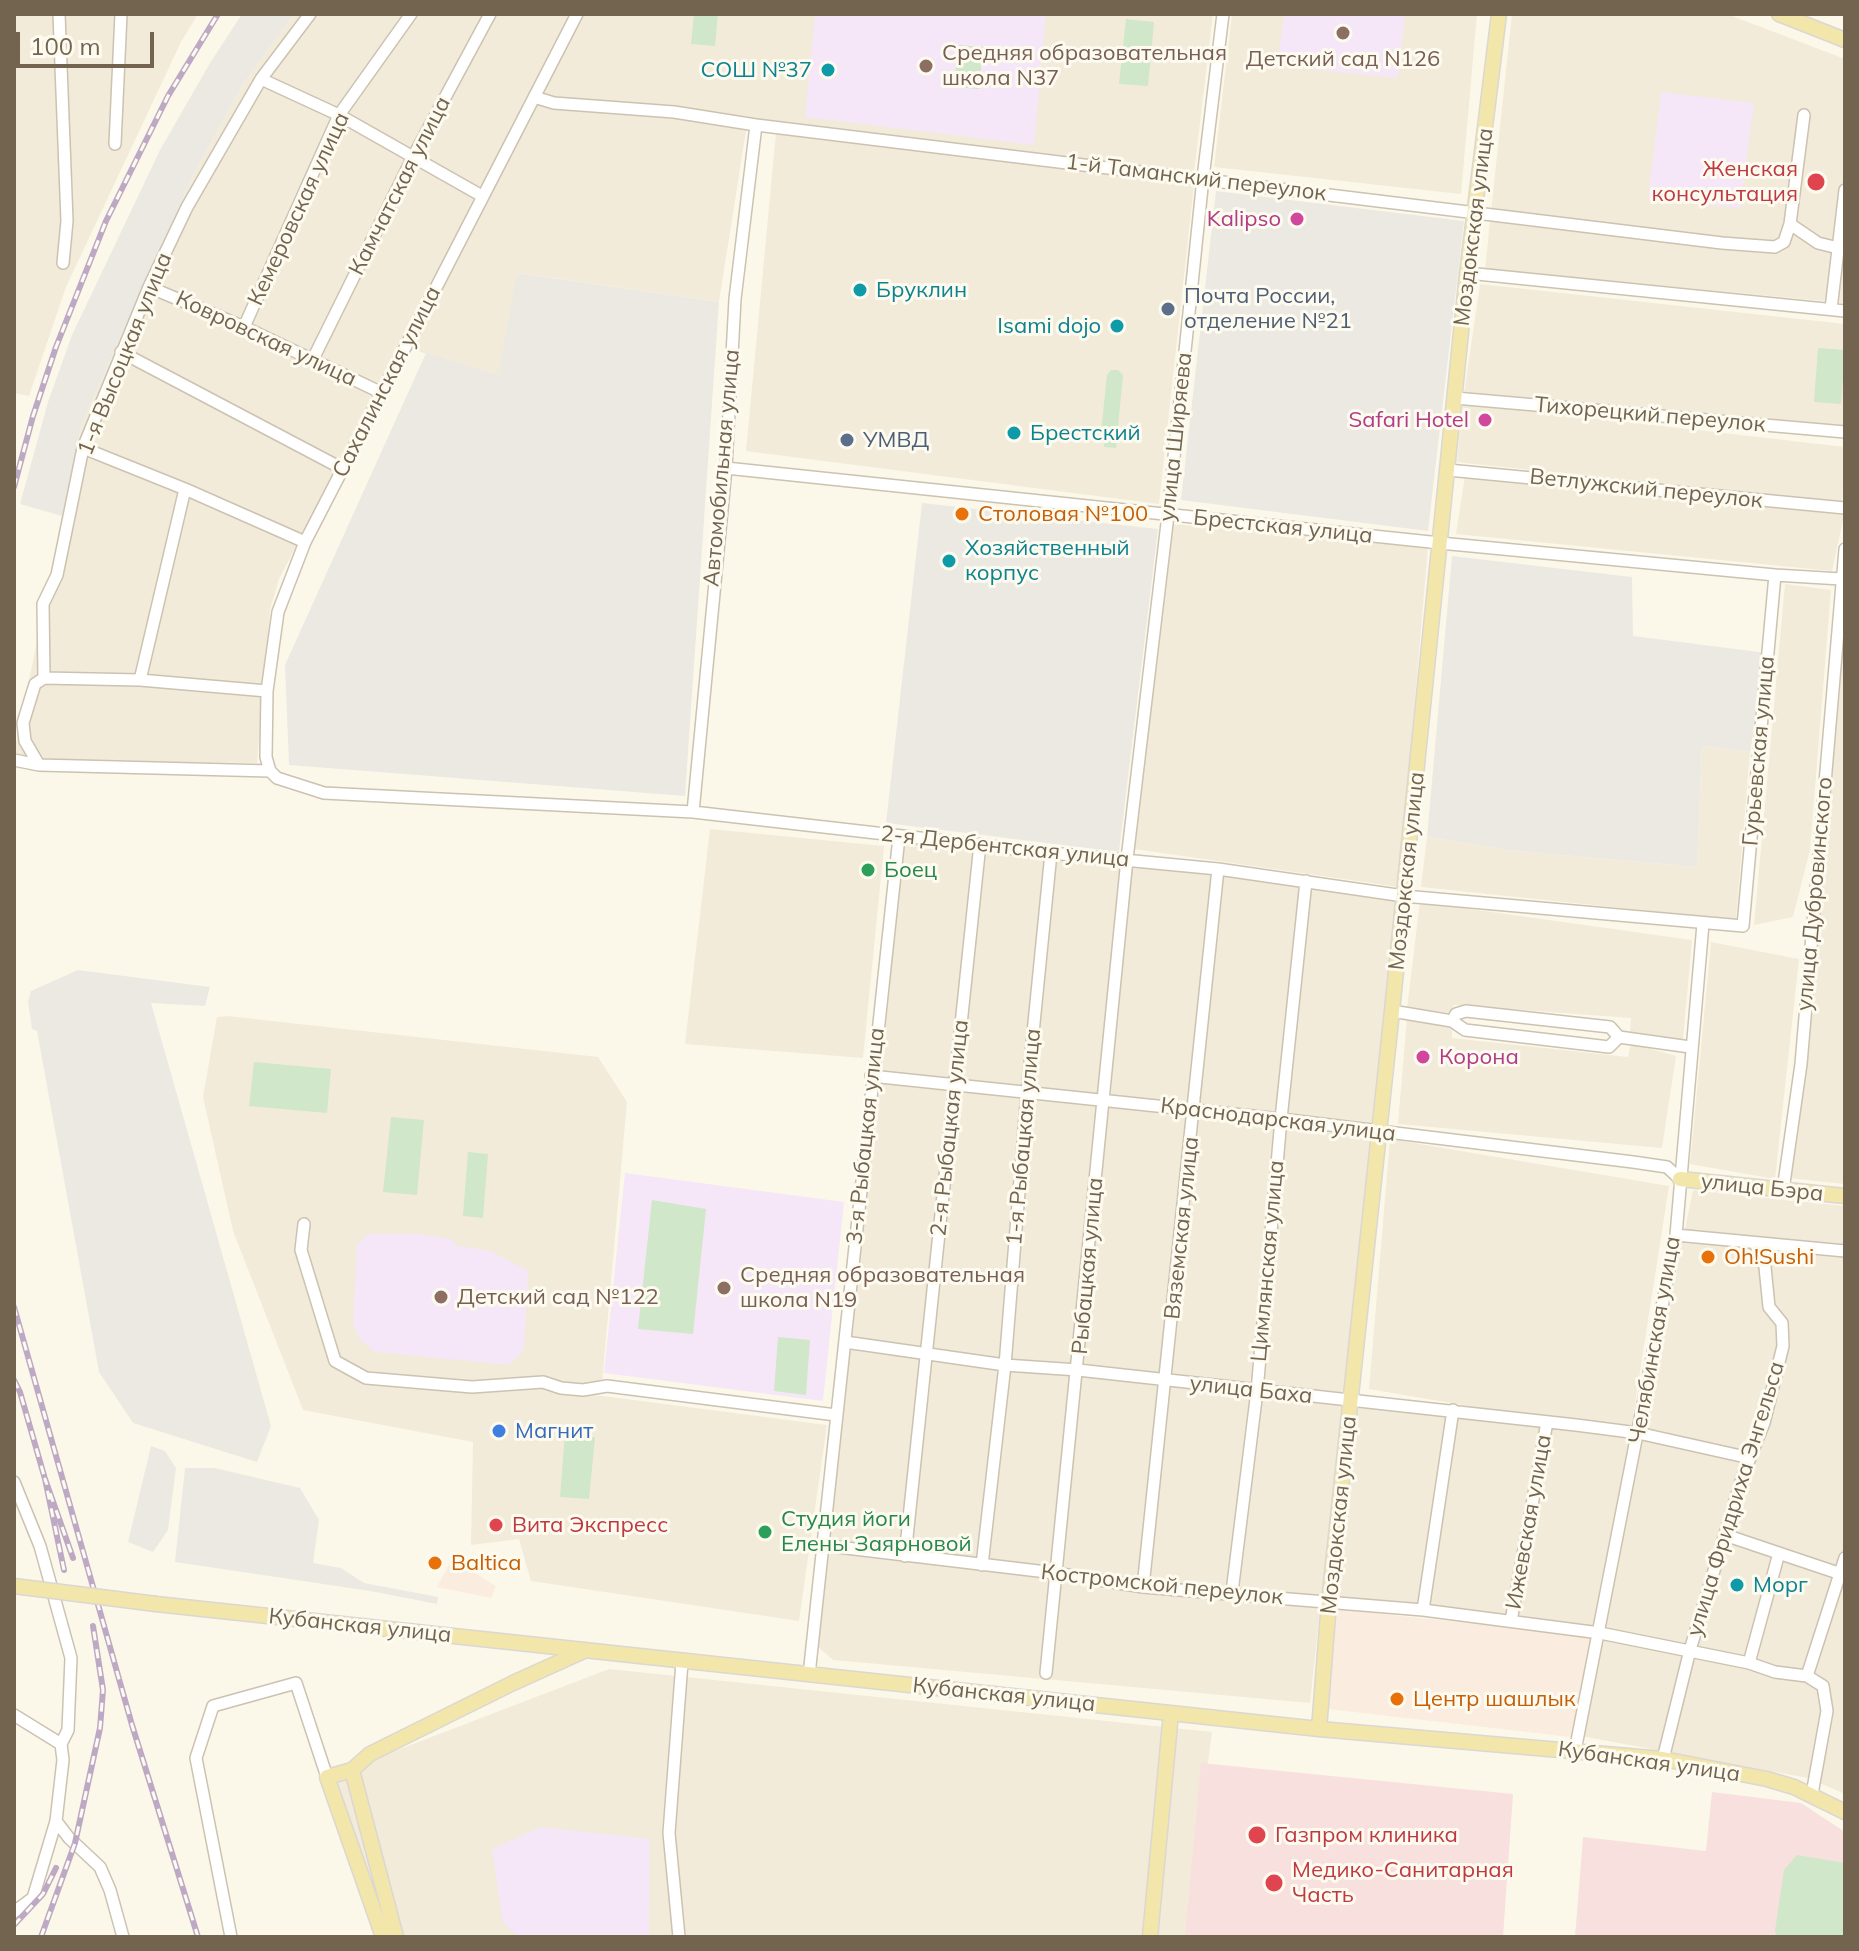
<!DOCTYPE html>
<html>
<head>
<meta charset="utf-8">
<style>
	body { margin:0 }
	#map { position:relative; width:1859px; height:1951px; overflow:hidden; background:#fbf8ea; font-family:Mulish,sans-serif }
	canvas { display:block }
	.frame { position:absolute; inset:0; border:16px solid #736450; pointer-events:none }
	.scale { position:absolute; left:16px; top:32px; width:138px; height:36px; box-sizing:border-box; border:4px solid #736450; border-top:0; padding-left:10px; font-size:24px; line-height:28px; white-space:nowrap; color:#736450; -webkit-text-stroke:6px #fdfbf0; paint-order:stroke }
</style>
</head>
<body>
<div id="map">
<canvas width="1859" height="1951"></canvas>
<div class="frame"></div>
<div class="scale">100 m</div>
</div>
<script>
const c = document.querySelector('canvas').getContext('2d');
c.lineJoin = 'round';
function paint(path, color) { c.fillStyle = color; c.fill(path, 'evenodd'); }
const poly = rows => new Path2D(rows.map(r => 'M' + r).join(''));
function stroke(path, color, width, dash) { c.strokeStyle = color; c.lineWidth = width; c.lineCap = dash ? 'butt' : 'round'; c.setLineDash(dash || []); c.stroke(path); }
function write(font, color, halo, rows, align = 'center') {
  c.font = font + ' Mulish,sans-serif'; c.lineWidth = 6; c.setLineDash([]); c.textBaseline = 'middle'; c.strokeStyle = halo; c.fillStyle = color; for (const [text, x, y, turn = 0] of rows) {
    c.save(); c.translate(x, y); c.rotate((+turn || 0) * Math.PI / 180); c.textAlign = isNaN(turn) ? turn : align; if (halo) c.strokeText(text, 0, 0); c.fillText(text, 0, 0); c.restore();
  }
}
paint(poly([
	[14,14,198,14,181,42,66,287,29,396,14,393],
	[294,14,573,14,279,579,270,610,257,763,44,760,14,753,82,423,194,174,242,86],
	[583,14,1213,14,1194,173,748,118,719,302,518,273,498,376,404,347],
	[1232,14,1477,14,1461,194,1214,167],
	[1512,14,1727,14,1845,59,1845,303,1485,269],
	[776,133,1194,185,1159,504,746,451],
	[1480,284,1845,324,1845,427,1464,394],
	[1462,403,1845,447,1842,504,1457,462],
	[1465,476,1844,515,1832,571,1456,534],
	[1173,524,1428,547,1399,887,1134,849],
	[1785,584,1831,590,1810,850,1793,917,1754,925],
	[1845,605,1845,1184,1788,1178],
	[1702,746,1750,752,1736,920,1421,887,1427,837,1517,851,1697,867],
	[710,829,884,846,863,1058,685,1044],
	[902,840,1132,863,1397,897,1310,1703,833,1660,817,1646],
	[1420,902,1692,940,1683,1040,1630,1033,1631,1018,1454,1005,1450,1013,1407,1008],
	[1711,942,1799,959,1775,1179,1690,1164],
	[227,1016,598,1057,627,1102,602,1383,595,1395,827,1425,799,1621,531,1581,519,1539,471,1545,473,1442,303,1410,233,1231,203,1097,217,1017],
	[1407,1017,1452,1026,1452,1038,1628,1057,1631,1043,1676,1056,1662,1148,1398,1124],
	[1390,1139,1669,1186,1631,1429,1503,1412,1369,1389],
	[1693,1190,1845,1206,1845,1794,1808,1778,1581,1736],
	[1355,1407,1634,1436,1596,1629,1334,1598],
	[609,1669,1212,1732,1186,1937,377,1937,327,1777]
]), '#f2ebd9');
paint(poly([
	[452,1559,496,1586,491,1598,437,1587],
	[1334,1609,1592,1636,1571,1737,1328,1709]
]), '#faecdf');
paint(poly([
	[242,14,294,14,242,86,194,174,82,423,62,516,20,504,48,402,72,335,160,150,210,63],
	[1216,191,1464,221,1428,531,1181,500],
	[517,273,719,302,685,796,289,765,285,665,426,353,498,375],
	[922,503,1158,529,1119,852,886,823],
	[1452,556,1632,577,1633,636,1767,653,1750,752,1702,746,1697,867,1517,851,1427,837],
	[78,970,210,987,205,1006,151,1003,271,1426,257,1462,133,1423,99,1372,37,1031,32,1029,28,1002,31,991],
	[151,1446,165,1451,176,1468,168,1530,153,1552,128,1542],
	[185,1468,215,1468,300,1488,319,1520,313,1563,341,1568,364,1583,438,1597,437,1604,370,1591,175,1562]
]), '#ece9e3');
paint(poly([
	[815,14,1046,14,1034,145,805,117],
	[1284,14,1405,14,1398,78,1296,68,1279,52],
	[1661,92,1754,103,1740,208,1648,199],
	[625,1173,844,1202,823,1401,604,1373],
	[368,1234,419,1234,452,1239,455,1245,490,1251,528,1271,524,1349,510,1365,375,1352,360,1340,353,1323,357,1244],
	[541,1827,650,1839,649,1937,519,1937,503,1923,492,1849]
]), '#f5e7f7');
paint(poly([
	[1201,1763,1513,1794,1503,1937,1185,1937],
	[1712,1792,1801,1803,1845,1832,1845,1937,1575,1937,1583,1837,1706,1851]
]), '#f8e0de');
paint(poly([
	[694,14,718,14,715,46,691,44],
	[1126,19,1154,22,1148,86,1119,84],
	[958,45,983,47,979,89,954,87],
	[1818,348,1845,350,1841,404,1814,402],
	[1111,370,1118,370,1123,375,1116,448,1104,447,1105,432,1101,432,1107,375],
	[254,1062,331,1069,327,1113,249,1106],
	[391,1117,424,1120,417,1195,383,1192],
	[468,1152,488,1154,483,1218,463,1216],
	[652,1200,706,1209,693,1334,638,1329],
	[778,1337,810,1340,806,1395,774,1391],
	[565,1435,595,1437,589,1499,560,1497],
	[1797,1855,1845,1863,1845,1937,1777,1937,1775,1931,1784,1870]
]), '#d0e7c9');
const minor = poly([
	[59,14,67,221,63,263],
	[577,14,305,542,278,612,267,691,266,757,270,771,277,778,324,793,693,812,1051,853,1218,869,1404,896,1743,926,1775,575],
	[261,79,339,115,482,196],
	[534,97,554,103,674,112,756,125,1722,243,1775,247,1784,242,1790,224,1818,243,1838,248],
	[115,144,121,14],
	[1790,224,1804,115],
	[1467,273,1845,311],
	[149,287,244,327,382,393],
	[1831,309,1845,190],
	[244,327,339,115,411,14],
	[121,352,343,469],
	[313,359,413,157,490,14],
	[1455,398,1845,432],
	[83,448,185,489,305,542],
	[726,468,1440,543,1775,575,1841,579],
	[1448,470,1845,508],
	[44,678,140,680,267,691],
	[140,680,185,489],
	[14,760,39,765,270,771],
	[39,765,25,741,23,723,35,684,44,678,43,604,57,575,83,448,149,287,187,207,261,79,310,14],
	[693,812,726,468,735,299,756,125],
	[1392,1011,1452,1021,1456,1014,1466,1011,1610,1027,1619,1037],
	[1452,1021,1465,1030,1609,1047,1619,1037,1690,1047],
	[871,1076,1281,1119,1633,1162,1667,1167,1680,1179],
	[1783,1190,1801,1064,1845,549],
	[304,1224,301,1250,335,1361,366,1378,472,1387,543,1382,561,1388,583,1390,607,1386,836,1415],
	[1676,1235,1845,1251],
	[845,1342,1005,1365,1078,1370,1576,1425,1638,1433,1750,1458],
	[14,1482,40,1546,71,1658,68,1730,61,1744],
	[1725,1535,1844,1575],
	[821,1545,1055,1573,1143,1587,1423,1610,1600,1633,1749,1663,1775,1672,1807,1676],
	[905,1556,980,844],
	[982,1565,1005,1365,1027,1093,1051,853],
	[1143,1587,1218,869],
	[1232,1592,1257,1391,1281,1119,1306,881],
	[1423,1610,1453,1410],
	[1511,1621,1547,1422],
	[1749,1663,1779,1553],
	[1046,1673,1127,859,1168,515,1203,178,1223,14],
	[809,1675,899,837],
	[14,1715,61,1744],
	[61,1744,63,1760,56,1821,69,1838,100,1867,110,1890,123,1937],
	[1575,1751,1676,1235,1703,924],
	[1663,1759,1690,1650,1742,1478,1764,1423,1783,1346,1782,1323,1769,1307,1765,1267,1755,1243],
	[1812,1794,1827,1711,1823,1686,1807,1676,1845,1558],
	[14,1912,33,1898,56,1821],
	[231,1937,196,1758,213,1706,296,1683,327,1777],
	[679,1937,669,1833,682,1662]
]);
const major = poly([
	[1779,14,1845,40],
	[1680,1179,1845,1196],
	[156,1604,1319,1729,1663,1759,1767,1779,1794,1787,1845,1812],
	[1319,1729,1329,1602,1392,1011,1467,273,1499,14],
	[352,1770,396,1937],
	[383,1937,327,1777,352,1770,370,1754,513,1683,586,1650],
	[1150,1937,1171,1713]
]);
stroke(minor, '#ccc2b1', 14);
stroke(major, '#dbd7d2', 17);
stroke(minor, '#fff', 11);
stroke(major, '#f2e6aa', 14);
const rail = poly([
	[14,487,33,416,56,347,106,221,168,96,218,14],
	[14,1307,132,1725,198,1937],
	[14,1380,20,1392,45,1479],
	[64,1570,45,1479,73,1558],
	[14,1925,43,1894,56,1868],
	[41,1937,75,1843,100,1728,103,1690,93,1626]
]);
stroke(rail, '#bda9c4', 6);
stroke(rail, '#fdfbf0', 3, [9]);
const majorBridge = poly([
	[14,1586,156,1604]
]);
stroke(majorBridge, '#dbd7d2', 17, []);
stroke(majorBridge, '#f2e6aa', 14);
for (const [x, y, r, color] of [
	[1343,33,8,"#8d6e63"],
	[926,66,8,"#8d6e63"],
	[828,70,8,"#0f9aa8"],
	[1816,182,10,"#e0444e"],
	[1297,219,8,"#d1479c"],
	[860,290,8,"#0f9aa8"],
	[1168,309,8,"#5c6f8a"],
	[1117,326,8,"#0f9aa8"],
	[1485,420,8,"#d1479c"],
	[1014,433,8,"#0f9aa8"],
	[847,440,8,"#5c6f8a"],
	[962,514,8,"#e8710a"],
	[949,561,8,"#0f9aa8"],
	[868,870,8,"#2e9e5b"],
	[1423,1057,8,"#d1479c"],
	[1708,1257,8,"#e8710a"],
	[724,1288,8,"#8d6e63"],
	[441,1297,8,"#8d6e63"],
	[499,1431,8,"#3f7fe0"],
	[496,1525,8,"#e0444e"],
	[765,1532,8,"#2e9e5b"],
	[435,1563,8,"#e8710a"],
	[1737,1585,8,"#0f9aa8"],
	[1397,1699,8,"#e8710a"],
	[1257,1835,10,"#e0444e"],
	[1274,1883,10,"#e0444e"]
]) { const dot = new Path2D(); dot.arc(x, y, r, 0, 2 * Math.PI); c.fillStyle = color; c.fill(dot); stroke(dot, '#fdfbf0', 3); }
write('22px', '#785e54', '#fdfbf0', [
	["Средняя образовательная",942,53],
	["школа N37",942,78],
	["Детский сад N126",1343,59,"center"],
	["Средняя образовательная",740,1275],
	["школа N19",740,1300],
	["Детский сад №122",457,1297]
], 'left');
write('22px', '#0d838f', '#fdfbf0', [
	["СОШ №37",812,70,"right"],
	["Бруклин",876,290],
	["Isami dojo",1101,326,"right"],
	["Брестский",1030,433],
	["Хозяйственный",965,548],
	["корпус",965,573],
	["Морг",1753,1585]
], 'left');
write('22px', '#be3a42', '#fdfbf0', [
	["Женская",1798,169,"right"],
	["консультация",1798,194,"right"],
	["Вита Экспресс",512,1525],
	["Газпром клиника",1275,1835],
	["Медико-Санитарная",1292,1870],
	["Часть",1292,1895]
], 'left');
write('22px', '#736450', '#fdfbf0', [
	["1-й Таманский переулок",1196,178,7],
	["Камчатская улица",400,186,-63],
	["Кемеровская улица",299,209,-65],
	["Моздокская улица",1474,227,-83],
	["Ковровская улица",266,339,25],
	["1-я Высоцкая улица",125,354,-68],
	["Сахалинская улица",387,382,-63],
	["Тихорецкий переулок",1650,415,5],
	["улица Ширяева",1176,437,-84],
	["Автомобильная улица",722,468,-85],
	["Ветлужский переулок",1646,489,6],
	["Брестская улица",1283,527,6],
	["Гурьевская улица",1759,751,-85],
	["2-я Дербентская улица",1005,847,6],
	["Моздокская улица",1407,871,-84],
	["улица Дубровинского",1815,894,-85],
	["Краснодарская улица",1278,1120,7],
	["2-я Рыбацкая улица",950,1128,-84],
	["3-я Рыбацкая улица",866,1136,-84],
	["1-я Рыбацкая улица",1024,1137,-85],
	["улица Бэра",1762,1188,6],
	["Вяземская улица",1182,1228,-84],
	["Цимлянская улица",1268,1261,-85],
	["Рыбацкая улица",1088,1266,-85],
	["Челябинская улица",1655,1340,-80],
	["улица Баха",1251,1390,6],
	["улица Фридриха Энгельса",1736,1499,-73],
	["Моздокская улица",1339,1515,-84],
	["Ижевская улица",1529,1522,-80],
	["Костромской переулок",1162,1585,6],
	["Кубанская улица",360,1626,6],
	["Кубанская улица",1004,1695,6],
	["Кубанская улица",1649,1762,8]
]);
write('22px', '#b23c85', '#fdfbf0', [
	["Kalipso",1281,219],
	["Safari Hotel",1469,420],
	["Корона",1439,1057,"left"]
], 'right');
write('22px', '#4e5e75', '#fdfbf0', [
	["Почта России,",1184,296],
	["отделение №21",1184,321],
	["УМВД",863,440]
], 'left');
write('22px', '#c56008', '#fdfbf0', [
	["Столовая №100",978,514],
	["Oh!Sushi",1724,1257],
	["Baltica",451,1563],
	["Центр шашлык",1413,1699]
], 'left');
write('22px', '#27864d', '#fdfbf0', [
	["Боец",884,870],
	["Студия йоги",781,1519],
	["Елены Заярновой",781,1544]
], 'left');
write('22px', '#366cbe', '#fdfbf0', [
	["Магнит",515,1431]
], 'left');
</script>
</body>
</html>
